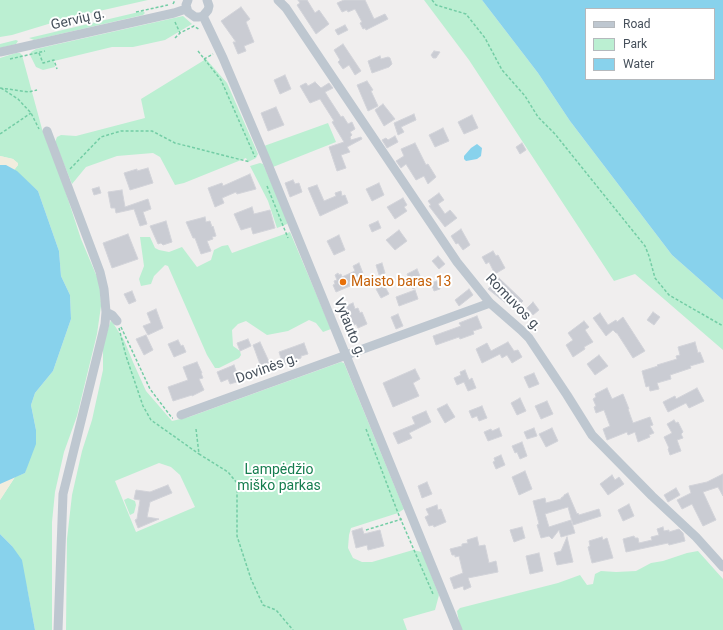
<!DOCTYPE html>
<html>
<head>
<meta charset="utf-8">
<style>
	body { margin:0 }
	#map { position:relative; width:723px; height:630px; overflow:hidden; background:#f0eeee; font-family:Roboto,sans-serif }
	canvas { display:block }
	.legend { position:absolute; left:585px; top:8px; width:130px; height:72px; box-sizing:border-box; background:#fff; border:1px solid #b5b9bd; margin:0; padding:5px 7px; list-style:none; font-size:12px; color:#46505b }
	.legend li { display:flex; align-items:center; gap:8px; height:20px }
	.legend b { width:20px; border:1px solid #b5b9bd }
</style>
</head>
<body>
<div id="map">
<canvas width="723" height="630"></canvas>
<ul class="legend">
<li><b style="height:5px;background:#bec7d0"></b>Road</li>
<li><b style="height:11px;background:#bbefd2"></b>Park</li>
<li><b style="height:11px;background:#88d2ec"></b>Water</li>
</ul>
</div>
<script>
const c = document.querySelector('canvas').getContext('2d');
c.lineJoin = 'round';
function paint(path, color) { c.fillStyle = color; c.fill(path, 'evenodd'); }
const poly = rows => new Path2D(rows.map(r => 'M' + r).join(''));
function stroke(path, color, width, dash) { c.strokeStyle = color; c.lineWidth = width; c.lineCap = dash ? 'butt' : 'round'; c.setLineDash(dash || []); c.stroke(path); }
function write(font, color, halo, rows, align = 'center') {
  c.font = font + ' Roboto,sans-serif'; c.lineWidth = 4; c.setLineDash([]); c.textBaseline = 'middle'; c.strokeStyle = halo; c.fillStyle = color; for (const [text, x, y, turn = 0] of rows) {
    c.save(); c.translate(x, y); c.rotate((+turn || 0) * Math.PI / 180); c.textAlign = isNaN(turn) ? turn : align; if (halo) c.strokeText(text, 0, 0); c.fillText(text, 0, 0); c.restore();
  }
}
paint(poly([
	[0,0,148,0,68,18,12,35,0,37],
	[424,0,482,0,538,73,570,121,672,255,723,300,723,350,635,274,614,281,469,60],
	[143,11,145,13,143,15,34,40,29,38],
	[183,16,192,24,165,40,133,47,112,47,54,61,55,67,43,70,36,67,30,55,31,52,36,49],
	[16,40,18,41,16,44,0,48,0,44],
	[16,53,20,53,22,55,42,129,63,184,81,239,100,284,101,306,97,334,77,416,64,452,55,492,52,522,52,630,35,630,27,588,12,546,0,534,0,500,15,477,25,473,36,430,31,405,35,393,53,371,71,319,70,295,61,276,59,251,38,191,14,170,18,165,13,159,0,156,0,58],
	[206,59,227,83,258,154,256,158,248,162,246,158,184,183,175,185,160,157,153,153,117,156,86,167,72,184,55,142,57,137,61,135,76,136,145,118,141,99],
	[328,123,336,142,273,167,264,146],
	[260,163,263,164,288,221,287,224,277,228,268,201,250,166],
	[290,232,331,329,323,332,316,323,309,320,288,331,267,335,246,321,238,324,232,330,233,346,240,351,241,355,239,358,219,368,215,368,207,355,168,266,165,265,154,276,151,284,141,286,139,279,144,266,140,237,150,237,155,248,159,250,169,252,182,247,197,267,211,260,214,250,222,246,228,245,232,253],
	[111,320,124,340,133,362,146,391,172,421,189,417,341,362,344,363,404,509,398,513,351,528,349,535,348,548,353,558,362,562,372,562,413,550,422,552,439,595,435,610,403,619,407,630,66,630,67,539,72,495,82,451,92,420,103,370,103,344],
	[159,463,171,467,180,475,195,507,136,532,115,481],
	[128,498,135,501,136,505,134,513,130,515,124,500],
	[698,551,723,579,723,630,462,630,459,622,457,611,460,608,558,583,580,575,587,585,593,584,595,574,601,571,616,572,636,571,651,563,663,561,687,553]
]), '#bbefd2');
paint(poly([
	[0,156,13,159,18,163,18,165,14,170,6,165,0,165],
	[15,477,0,500,0,504,0,484]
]), '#f2edde');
paint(poly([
	[482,0,723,0,723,300,672,255,570,121,538,73],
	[586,9,714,9,714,79,586,79],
	[477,144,482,148,481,156,477,159,466,161,464,159,464,156,471,148],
	[0,165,6,165,17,171,38,191,59,251,61,276,70,295,71,319,53,371,35,393,31,405,36,430,36,444,25,473,0,484],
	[0,534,12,546,22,560,35,630,0,630]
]), '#88d2ec');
const building = poly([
	[298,0,307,0,315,13,319,10,329,24,316,34,297,5,300,3,298,0],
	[344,0,365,0,374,19,385,14,388,19,366,30,365,28,363,29,360,23,362,22,355,9,348,12,347,10,342,12,337,3,344,0],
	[241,7,250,19,246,22,254,42,244,46,246,51,238,54,233,42,236,42,221,21,241,7],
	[345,25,348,30,338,35,335,30,345,25],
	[343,44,361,71,355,75,349,65,343,69,338,62,340,60,334,50,343,44],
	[434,51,440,52,436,58,433,58,431,55,434,51],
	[380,56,381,59,388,57,390,58,392,64,389,67,372,73,368,61,380,56],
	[285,75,291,89,280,94,274,80,285,75],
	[367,81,373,90,371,91,378,106,368,111,357,85,367,81],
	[315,82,321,88,329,83,333,88,325,92,328,97,341,117,343,116,348,124,352,122,355,129,350,132,352,135,350,137,351,140,361,137,362,139,347,147,350,152,341,155,346,168,337,171,329,147,344,142,332,122,334,121,320,99,310,103,300,86,306,83,308,86,315,82],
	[383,104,395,119,384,126,375,110,383,104],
	[276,107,284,125,268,131,261,113,276,107],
	[414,114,416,120,401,127,404,132,398,135,394,123,414,114],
	[472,115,478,128,464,134,458,122,472,115],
	[443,128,449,141,435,147,429,135,443,128],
	[395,136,398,142,387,148,382,140,386,138,388,140,395,136],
	[415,143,426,165,428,164,436,177,428,184,424,176,416,180,406,164,401,168,396,161,404,156,401,149,415,143],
	[522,143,526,150,520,154,516,147,522,143],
	[148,168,153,183,130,190,124,173,137,169,137,171,148,168],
	[250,174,256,189,237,194,236,192,222,198,224,203,215,207,208,188,222,183,223,186,250,174],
	[293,180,295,184,299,183,302,192,290,197,285,183,293,180],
	[379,183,384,195,372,201,366,189,379,183],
	[317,185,324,201,336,196,335,193,341,191,342,196,345,195,348,203,320,216,308,188,317,185],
	[99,187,101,193,94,195,92,189,99,187],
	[122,190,125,207,148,199,151,209,143,212,147,224,140,226,134,209,116,213,115,208,111,208,108,192,122,190],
	[439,193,444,200,438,204,445,214,450,210,457,218,445,227,429,206,431,205,428,201,439,193],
	[403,198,407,205,404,207,407,211,395,219,387,207,403,198],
	[252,207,254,214,270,210,275,228,253,234,251,227,241,230,234,214,252,207],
	[205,217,206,222,210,221,212,227,213,226,216,236,212,237,213,239,207,241,211,251,201,254,195,238,193,238,186,222,205,217],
	[166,221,172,242,163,245,161,243,158,244,150,226,166,221],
	[378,221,381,228,372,232,369,225,378,221],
	[461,229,470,245,463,250,458,243,456,244,451,236,461,229],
	[399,230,407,241,395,250,386,240,399,230],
	[128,234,138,259,112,268,103,243,128,234],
	[339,235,345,250,334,255,327,241,339,235],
	[493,251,496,256,498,255,505,268,495,274,489,262,486,264,482,257,493,251],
	[438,256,445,264,439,269,432,261,438,256],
	[359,263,364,276,349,282,350,286,336,292,333,285,335,284,334,281,337,280,335,275,338,273,339,275,341,274,342,277,355,271,353,266,359,263],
	[382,263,385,273,379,275,376,265,382,263],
	[417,269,423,283,413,289,407,274,417,269],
	[499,278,523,301,517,307,515,305,512,308,488,289,499,278],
	[437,281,440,289,434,291,431,283,437,281],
	[384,285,389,294,381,298,376,289,384,285],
	[469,289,473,295,459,306,455,300,469,289],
	[415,290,418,299,399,306,396,297,415,290],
	[132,291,136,301,129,304,124,294,132,291],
	[533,302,539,310,533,315,527,308,533,302],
	[353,303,355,309,358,308,360,313,362,312,367,324,358,328,356,324,352,326,343,307,353,303],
	[156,309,163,328,148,335,143,326,151,323,147,313,156,309],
	[653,312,660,317,654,325,647,320,653,312],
	[600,313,608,325,616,320,617,322,623,317,645,351,633,358,617,333,616,333,613,330,606,336,593,318,600,313],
	[398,314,403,326,396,329,391,317,398,314],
	[477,316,482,328,473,331,474,334,460,339,459,337,436,345,433,336,461,326,459,323,477,316],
	[584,321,589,327,585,330,593,342,584,347,585,349,573,357,566,345,573,340,568,333,584,321],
	[146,335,153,350,144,355,136,339,146,335],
	[248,339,251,346,240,351,237,343,248,339],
	[178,340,181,346,183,345,186,352,174,357,168,344,178,340],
	[260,342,271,366,269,367,271,371,259,376,256,369,261,367,253,345,260,342],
	[508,342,514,351,518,350,522,357,512,363,507,355,502,358,500,354,482,363,476,349,487,343,491,351,508,342],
	[695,342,698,353,700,352,704,362,690,366,691,368,670,375,671,379,657,383,659,389,650,391,649,386,646,387,642,371,658,366,657,365,677,359,676,356,680,355,678,347,695,342],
	[304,343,308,354,301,356,301,358,283,365,279,352,304,343],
	[599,355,608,366,595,375,587,364,599,355],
	[197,362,202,373,201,373,203,378,199,379,204,390,192,396,192,395,173,401,168,387,188,380,183,367,197,362],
	[234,365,240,381,230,384,228,379,221,382,217,372,234,365],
	[415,369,420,379,413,383,419,396,393,407,383,383,415,369],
	[465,370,469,380,472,378,476,388,468,391,464,382,457,385,454,378,461,375,460,372,465,370],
	[534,373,539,384,529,388,524,377,534,373],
	[607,388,612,399,623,394,629,409,628,409,633,423,650,417,653,425,650,426,654,433,649,435,650,437,638,442,635,432,628,435,627,432,607,440,603,429,610,426,604,410,596,413,594,407,596,406,593,399,596,397,595,394,607,388],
	[697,388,704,401,689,408,686,403,668,412,663,402,675,396,676,399,697,388],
	[520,398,526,411,517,415,511,403,520,398],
	[547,401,553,414,541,419,535,406,547,401],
	[447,404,455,417,445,423,437,409,447,404],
	[482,406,487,418,479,421,477,416,472,418,469,411,482,406],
	[426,411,431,422,409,433,412,438,398,444,393,433,415,424,412,417,426,411],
	[674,420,676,423,678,422,683,432,681,434,683,438,677,440,681,451,670,455,668,449,669,448,664,437,672,433,667,424,674,420],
	[499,428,502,436,488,441,484,432,491,429,492,431,499,428],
	[534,428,537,436,527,439,524,432,534,428],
	[552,428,558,441,546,447,539,434,552,428],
	[522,442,527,456,520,459,517,452,515,453,512,446,522,442],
	[501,455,505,465,496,469,493,462,495,461,494,458,501,455],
	[525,471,532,489,519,495,512,477,525,471],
	[723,474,723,496,718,487,703,492,716,520,703,526,692,504,682,509,677,500,691,493,689,486,707,482,723,474],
	[612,475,615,480,619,477,624,484,608,495,600,484,612,475],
	[427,482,432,494,422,498,418,486,427,482],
	[168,485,172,493,150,502,147,517,159,519,138,528,135,520,137,519,140,500,134,499,136,490,150,492,168,485],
	[676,488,680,495,668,502,664,495,676,488],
	[568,493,577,514,578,513,579,515,599,509,601,516,573,525,568,507,545,514,549,527,571,520,575,533,561,537,559,530,552,539,549,536,541,538,537,525,539,524,533,501,545,498,546,503,561,499,561,498,564,496,564,495,568,493],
	[629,504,634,516,623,521,618,510,629,504],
	[437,505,438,510,441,509,446,522,434,527,433,525,429,526,425,517,429,515,426,509,437,505],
	[522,527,525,538,514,542,510,530,522,527],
	[663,527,664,531,669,530,669,532,679,529,683,533,685,541,669,545,668,543,626,552,623,539,634,536,635,538,638,538,639,543,652,540,651,537,659,535,657,529,663,527],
	[362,528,364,534,380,530,384,546,368,550,367,545,356,548,352,531,362,528],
	[477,537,479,546,485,545,489,563,496,561,498,572,468,578,471,587,464,590,463,586,454,589,450,578,463,573,459,556,455,557,455,555,452,555,450,549,462,546,462,544,468,543,467,540,477,537],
	[567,537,573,562,557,565,554,553,561,551,567,537],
	[602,537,603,540,607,538,613,558,592,563,588,547,590,546,589,541,602,537],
	[539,553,543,571,530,574,526,556,539,553]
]);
paint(building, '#caccd3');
stroke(building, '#d2d3d9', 1);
stroke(poly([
	[432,0,436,5,466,14,485,38,502,70,525,96,538,117,555,134,645,246,649,256,655,278,669,295,723,326],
	[173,4,175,0],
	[136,12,168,5],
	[175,22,180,33],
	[175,38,180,33,194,26,200,30],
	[198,51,221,80,255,157],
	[39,53,43,63,54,60,57,69],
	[10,59,45,51],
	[204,59,213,54],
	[0,88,29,92,37,90],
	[1,88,18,99,31,113,39,129],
	[0,134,31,113],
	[70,169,101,137,121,131,152,131,175,143,250,162],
	[267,186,288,238],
	[121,327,150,389,172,418,173,418],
	[119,328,126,356,143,406,151,420,199,454],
	[196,429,199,454,228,472,237,483,237,536,251,579,263,605,276,610,293,630],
	[366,429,398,513,433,594],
	[366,530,402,519]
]), '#73cda5', 1.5, [3, 2]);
stroke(poly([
	[188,0,186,5,188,12,195,17,199,17,203,16,208,10,209,6,207,0],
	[278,0,286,8,457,262,490,303,521,330,529,338,567,395,592,435,652,496,696,537,723,567],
	[203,16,223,58,265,157,458,630],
	[0,52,174,13,186,9],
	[47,131,100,272,104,289,106,312,105,324,63,494,58,630],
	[106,312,112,315,117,321],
	[181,415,490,303]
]), '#bec7d0', 9);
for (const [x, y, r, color] of [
	[343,282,4,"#e8710a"]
]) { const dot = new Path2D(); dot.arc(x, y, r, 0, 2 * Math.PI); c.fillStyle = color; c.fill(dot); stroke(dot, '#fff', 1.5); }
write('14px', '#46505b', '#fff', [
	["Gervių g.",78,20,-13],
	["Romuvos g.",513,303,46],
	["Vytauto g.",349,328,68],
	["Dovinės g.",267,369,-20]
]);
write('14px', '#c56008', '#fff', [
	["Maisto baras 13",351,282]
], 'left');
write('14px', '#167d4f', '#fff', [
	["Lampėdžio",279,470],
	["miško parkas",279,486]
]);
</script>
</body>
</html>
